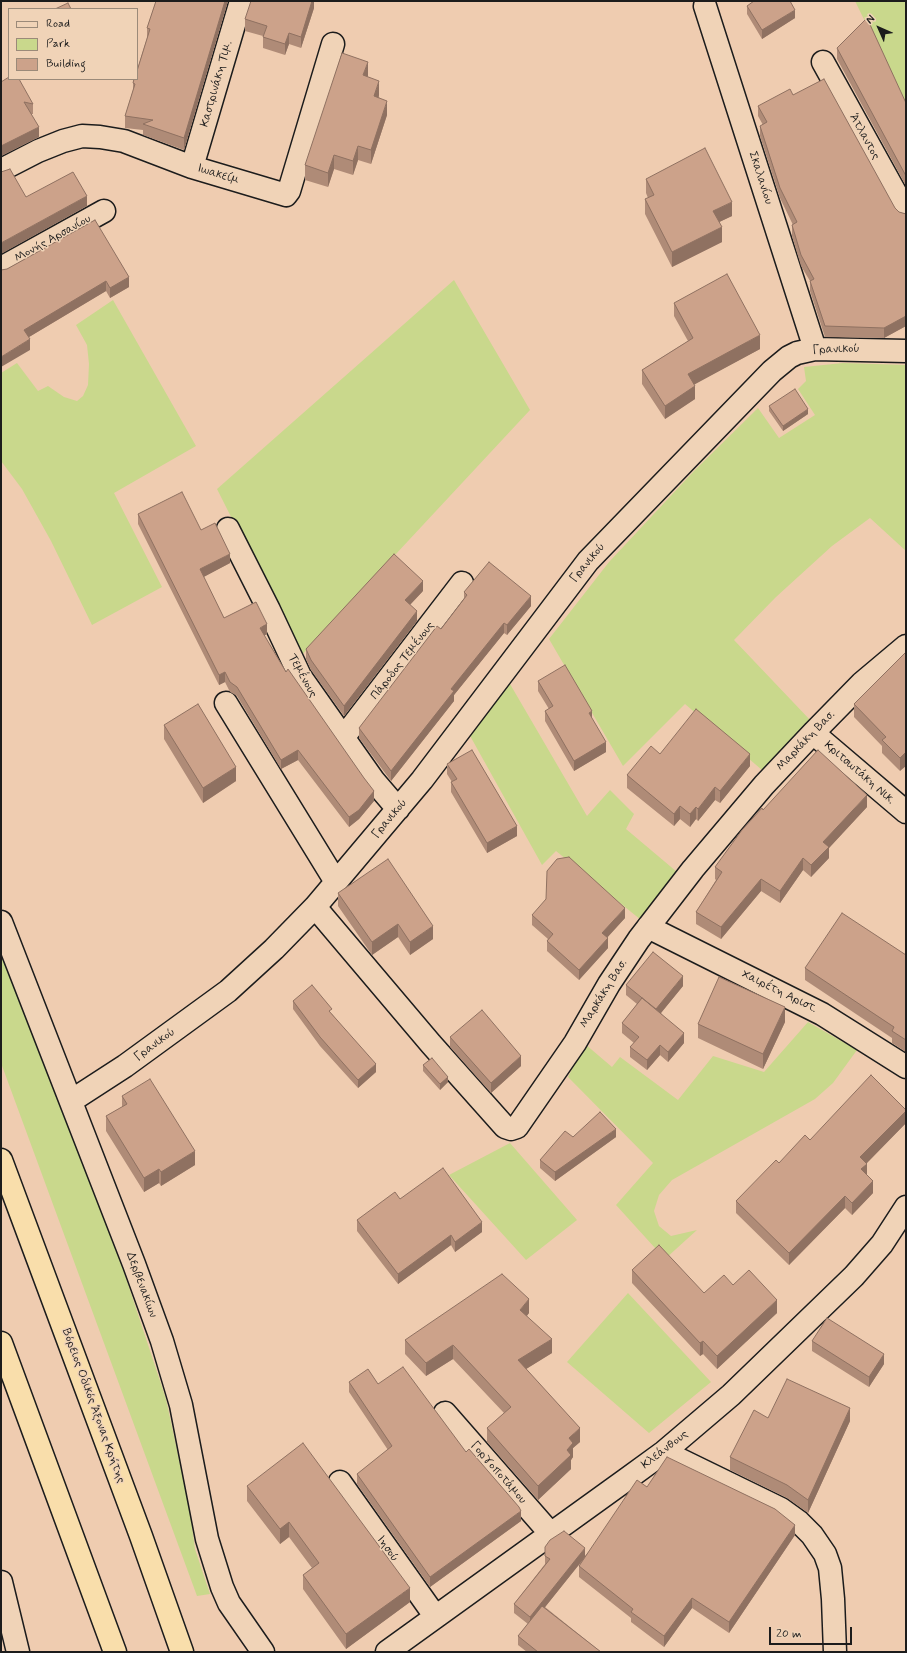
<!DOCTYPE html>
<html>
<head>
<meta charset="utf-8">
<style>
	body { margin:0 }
	#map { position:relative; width:907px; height:1653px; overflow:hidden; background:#efccb0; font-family:Mynerve,sans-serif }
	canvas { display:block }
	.frame { position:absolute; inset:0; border:2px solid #1c1c1c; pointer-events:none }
	.legend { position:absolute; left:8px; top:8px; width:130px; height:72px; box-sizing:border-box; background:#f0d3b7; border:1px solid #9b8a79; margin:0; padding:5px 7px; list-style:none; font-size:12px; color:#1c1c1c }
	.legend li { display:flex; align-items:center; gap:8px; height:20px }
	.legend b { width:20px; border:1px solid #9b8a79 }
	.north { position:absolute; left:859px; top:8px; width:40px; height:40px; -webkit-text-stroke:3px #f0d3b7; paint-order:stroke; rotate:315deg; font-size:11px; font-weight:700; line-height:16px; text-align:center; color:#1c1c1c }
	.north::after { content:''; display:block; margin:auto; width:14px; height:18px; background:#1c1c1c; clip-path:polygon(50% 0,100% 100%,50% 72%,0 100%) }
	.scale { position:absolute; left:769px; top:1627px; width:83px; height:18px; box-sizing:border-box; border:2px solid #1c1c1c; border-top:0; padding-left:5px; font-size:12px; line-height:14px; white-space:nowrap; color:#1c1c1c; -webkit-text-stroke:3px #f0d3b7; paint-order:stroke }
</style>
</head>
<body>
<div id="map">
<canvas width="907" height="1653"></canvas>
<div class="frame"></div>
<ul class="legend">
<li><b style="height:5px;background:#f0d3b7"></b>Road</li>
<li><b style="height:11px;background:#c9d88c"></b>Park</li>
<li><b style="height:11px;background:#cca28a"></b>Building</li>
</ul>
<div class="north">N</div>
<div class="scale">20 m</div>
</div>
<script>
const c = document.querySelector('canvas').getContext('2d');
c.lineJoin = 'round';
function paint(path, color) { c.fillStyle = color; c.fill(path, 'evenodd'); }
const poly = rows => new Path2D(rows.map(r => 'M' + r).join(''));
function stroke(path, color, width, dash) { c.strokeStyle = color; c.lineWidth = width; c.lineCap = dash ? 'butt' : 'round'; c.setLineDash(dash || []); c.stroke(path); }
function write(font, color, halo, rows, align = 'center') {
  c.font = font + ' Mynerve,sans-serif'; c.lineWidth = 3; c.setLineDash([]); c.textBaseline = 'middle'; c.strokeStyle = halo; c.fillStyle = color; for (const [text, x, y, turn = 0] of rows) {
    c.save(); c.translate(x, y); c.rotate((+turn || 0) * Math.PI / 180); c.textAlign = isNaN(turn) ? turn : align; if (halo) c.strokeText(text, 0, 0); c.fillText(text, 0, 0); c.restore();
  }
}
paint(poly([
	[855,1,906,1,906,105],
	[454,280,530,410,301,656,217,489],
	[113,300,196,446,114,493,162,587,92,625,51,541,22,489,1,461,1,373,17,363,38,391,48,386,64,397,77,401,83,396,88,385,89,364,87,345,76,325],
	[843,363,906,365,906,551,870,518,832,546,776,597,734,640,812,722,762,770,685,704,623,766,549,639,609,562,694,471,758,408,779,438,815,415,798,389,806,381,804,367],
	[510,684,587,816,610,790,634,814,626,829,677,872,641,920,556,851,542,865,469,734],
	[1,955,122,1266,166,1399,190,1511,195,1549,210,1594,197,1596,1,1063],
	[808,1022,857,1050,833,1083,815,1099,672,1180,659,1195,654,1211,659,1226,671,1236,697,1230,665,1259,616,1205,653,1163,568,1077,585,1044,612,1067,620,1057,678,1100,713,1056,764,1072],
	[510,1143,577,1220,526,1260,449,1175],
	[628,1293,711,1382,649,1433,567,1362]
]), '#c9d88c');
const street = poly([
	[705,6,815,349],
	[823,62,906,212],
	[192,167,241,1],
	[1,170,38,151,63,141,82,136,100,137,124,141,192,167,286,195,289,191,333,44],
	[1,268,104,211],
	[228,529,269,610,300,676,374,781,398,809],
	[226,703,336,882],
	[813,733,906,812],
	[343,738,462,583],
	[315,907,431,1044,505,1127,511,1129,517,1127,575,1043,609,984,639,939,693,869,764,785,813,733,862,683,906,646],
	[1,922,134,1264,162,1341,181,1405,207,1539,222,1587,229,1603,263,1652],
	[648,927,822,1014,906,1067],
	[71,1101,125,1066,228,991,274,949,315,907,422,780,588,561,772,371,789,357,797,353,815,349,906,351],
	[445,1413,550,1533],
	[664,1452,781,1509,799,1522,812,1535,825,1554,830,1568,833,1599,835,1652],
	[340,1482,435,1616],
	[1,1582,18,1652],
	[387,1652,627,1479,664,1452,731,1395,854,1276,882,1244,906,1207]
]);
const highway = poly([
	[1,1160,141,1536,182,1652],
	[1,1343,115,1652]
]);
stroke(street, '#1c1c1c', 25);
stroke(highway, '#1c1c1c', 25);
stroke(street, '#f0d3b7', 22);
stroke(highway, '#f9deab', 22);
paint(poly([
	[156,1,228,1,184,150,143,135,143,130,125,128,125,116,133,90,133,83,147,38,147,28],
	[314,1,314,8,301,48,289,44,285,55,263,48,263,36,245,31,245,19],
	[747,6,795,18,762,39,747,14],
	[837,48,906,103,906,186,837,59],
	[368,77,379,95,379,97,387,115,371,164,358,160,353,175,334,169,328,187,305,180,305,165],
	[1,82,33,104,33,114,31,114,39,137,1,156],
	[793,95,895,208,899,212,906,214,906,326,884,338,825,337,810,291,810,281,801,266,792,236,792,225,793,225,780,198,760,136,760,126,763,125,758,116,758,106],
	[646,179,732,216,719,222,722,242,672,267,645,214,645,199,648,198,646,193],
	[95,220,129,287,110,298,106,291,29,337,30,350,7,269],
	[674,303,760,349,694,384,695,399,665,419,642,384,642,370,688,341,674,316],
	[769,406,808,414,783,431,769,411],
	[138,514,201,530,230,563,203,577,224,618,267,634,264,635,286,672,374,801,359,819,349,827,298,760,281,769,237,696,230,692,225,682,219,685,138,524],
	[423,591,410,605,417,621,344,716,311,670,306,659,306,649],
	[464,592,531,606,507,635,504,633,454,695,454,701,391,781,359,738,359,728,441,629,464,600],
	[906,652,900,771,882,753,882,746,854,717,854,704],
	[538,681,592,719,606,752,574,771,545,721,545,711,549,709,538,691],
	[164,725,236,781,203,803,164,739],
	[660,754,750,766,720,803,715,800,698,821,696,819,690,827,680,819,674,826,627,788,627,775],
	[447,764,517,836,487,853,451,792,451,782,452,782,447,774],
	[867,807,829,848,829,858,811,877,803,870,780,903,761,891,721,939,696,924,696,912,716,880,715,879,715,867,763,810],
	[338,893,433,939,410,955,398,937,372,955,338,906],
	[532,915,625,918,607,938,608,948,579,980,547,951,547,941,548,939,532,925],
	[906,955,906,1052,892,1043,892,1038,805,980,805,968],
	[626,985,683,986,661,1013,684,1043,668,1062,660,1055,647,1070,630,1057,630,1047,634,1043,622,1033,622,1023,637,1004,626,995],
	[293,1001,332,1014,376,1072,358,1088,320,1046,293,1009],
	[785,1022,763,1069,698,1038,698,1024],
	[450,1037,521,1066,491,1093,450,1047],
	[423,1065,448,1082,440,1090,423,1071],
	[122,1096,195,1165,161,1186,159,1183,144,1192,106,1131,106,1116,122,1107],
	[906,1123,867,1163,867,1175,873,1193,852,1215,845,1208,789,1265,736,1213,736,1201,779,1163,810,1140],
	[573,1137,616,1137,555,1181,540,1168,540,1160],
	[400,1199,482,1232,455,1252,451,1245,398,1284,357,1231,357,1220],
	[632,1270,704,1293,733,1285,777,1313,717,1369,703,1354,700,1356,632,1283],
	[529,1313,527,1316,552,1353,526,1369,580,1442,573,1448,573,1457,571,1460,571,1469,538,1500,487,1442,487,1428,504,1413,453,1359,426,1376,405,1354,405,1340],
	[812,1341,884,1364,869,1387,812,1351],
	[349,1382,378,1384,466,1452,521,1521,430,1587,357,1484,357,1474,388,1450,349,1392],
	[768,1418,850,1421,808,1513,787,1498,730,1470,730,1457],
	[247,1486,410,1602,346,1649,303,1589,303,1575,312,1568,289,1537,280,1544,247,1501],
	[647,1487,795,1535,729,1633,692,1608,664,1647,631,1622,631,1618,579,1577,579,1566,582,1561,545,1607,601,1652,527,1652,518,1645,518,1636,528,1624,514,1613,514,1604,545,1564,545,1547,585,1556]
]), '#af8b77');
paint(poly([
	[225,1,228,1,184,150,184,138],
	[312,1,314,1,314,8,301,48,301,37],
	[795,10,795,18,762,39,762,30],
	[289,33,289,44,285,55,285,44],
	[368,62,368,76,363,90,363,75],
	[379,81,379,95,374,111,374,96],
	[387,101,387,115,371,164,371,150],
	[39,127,39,137,1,156,1,146],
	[358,146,358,160,353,175,353,161],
	[334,155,334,169,328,187,328,173],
	[87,196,87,206,1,254,1,243],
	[732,202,732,216,713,225,713,211],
	[722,227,722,242,672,267,672,252],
	[129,277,129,287,110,298,110,288],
	[106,281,106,291,24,340,24,330],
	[906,316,906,326,884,338,884,328],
	[760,335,760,349,688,388,688,374],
	[30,339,30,350,1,367,1,357],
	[695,386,695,399,665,419,665,406],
	[808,409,808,414,783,431,783,426],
	[230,554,230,563,200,579,200,569],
	[423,581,423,591,405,610,405,600],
	[531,596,531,606,507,635,507,625],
	[417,611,417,621,344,716,344,706],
	[504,623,504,633,454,695,454,701,391,781,391,771,451,689],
	[267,624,267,634,260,638,260,628],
	[225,672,225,682,219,685,219,675],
	[592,711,592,721,589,713],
	[606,742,606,752,574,771,574,761],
	[298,750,298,760,281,769,281,760],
	[906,752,906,766,900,771,900,758],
	[750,754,750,766,720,803,720,791],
	[236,767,236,781,203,803,203,788],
	[715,787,715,800,698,821,698,809],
	[374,791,374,801,359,819,349,827,349,817],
	[867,795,867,807,829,848,829,858,811,877,811,865,823,842],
	[680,806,680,819,674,826,674,814],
	[696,807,696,819,690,827,690,814],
	[517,826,517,836,487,853,487,843],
	[803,858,803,870,780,903,780,891],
	[761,879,761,891,721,939,721,927],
	[625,908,625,918,602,943,602,933],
	[398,924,398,937,372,955,372,942],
	[433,926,433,939,410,955,410,942],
	[608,938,608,948,579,980,579,970],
	[683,976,683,986,656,1019,656,1009],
	[785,1007,785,1022,763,1069,763,1054],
	[684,1033,684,1043,668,1062,668,1052],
	[660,1045,660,1055,647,1070,647,1060],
	[521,1056,521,1066,491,1093,491,1083],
	[376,1064,376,1072,358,1088,358,1080],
	[448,1077,448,1082,440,1090,440,1084],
	[906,1111,906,1123,860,1170,860,1157],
	[616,1129,616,1137,555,1181,555,1172],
	[195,1151,195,1165,161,1186,161,1172],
	[867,1164,867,1176,861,1169],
	[159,1169,159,1183,144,1192,144,1178],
	[873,1181,873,1193,852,1215,852,1203],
	[845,1196,845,1208,789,1265,789,1253],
	[482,1222,482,1232,455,1252,455,1242],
	[451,1235,451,1245,398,1284,398,1274],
	[529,1299,529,1313,520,1324,520,1310],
	[777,1300,777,1313,717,1369,717,1356],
	[552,1339,552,1353,518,1374,518,1360],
	[703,1341,703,1354,700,1356,700,1343],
	[453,1345,453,1359,426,1376,426,1363],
	[884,1354,884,1364,869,1387,869,1377],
	[850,1408,850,1421,808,1513,808,1500],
	[580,1428,580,1442,573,1448,573,1457,571,1460,571,1469,538,1500,538,1486,567,1450,569,1438],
	[521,1511,521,1521,430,1587,430,1577],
	[289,1522,289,1537,280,1544,280,1529],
	[795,1525,795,1535,729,1633,729,1622],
	[585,1548,585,1557,530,1626,530,1617],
	[410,1588,410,1602,346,1649,346,1634],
	[692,1598,692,1608,664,1647,664,1636]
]), '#8f7161');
const building = poly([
	[156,1,225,1,184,138,143,124,153,120,125,116,135,84,133,83,134,79,137,79,137,71,150,29,147,28,156,1],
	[251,1,312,1,301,37,289,33,285,44,263,37,267,26,245,19,251,1],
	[754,1,790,1,795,10,762,30,747,6,754,1],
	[68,3,71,9,55,9,68,3],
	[867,18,906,103,906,176,837,48,867,18],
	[342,53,368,62,363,75,379,81,374,96,387,101,371,150,358,146,353,161,334,155,328,173,305,165,342,53],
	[9,77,9,79,19,79,33,104,24,102,39,127,1,146,1,82,9,77],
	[824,79,895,208,899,212,906,214,906,316,884,328,825,326,810,281,814,279,801,255,792,225,797,222,780,188,760,126,767,122,758,106,790,89,793,95,824,79],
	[705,148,732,202,713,211,722,227,672,252,645,199,654,195,646,179,705,148],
	[10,169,26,197,73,172,87,196,1,243,1,172,10,169],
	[95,220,129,277,110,288,106,281,24,330,30,339,1,357,1,270,7,269,95,220],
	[727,274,760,335,688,374,695,386,665,406,642,370,693,338,674,303,727,274],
	[795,389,808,409,783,426,769,406,795,389],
	[182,492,201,530,215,523,230,554,200,569,224,618,256,602,267,624,260,628,286,672,288,669,364,778,374,791,359,810,349,817,298,750,281,760,237,687,230,682,225,672,219,675,138,514,182,492],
	[394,554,423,581,405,600,417,611,344,706,311,660,306,649,394,554],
	[489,562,531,596,507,625,504,623,451,689,454,691,391,771,359,728,437,626,441,629,467,595,464,592,489,562],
	[906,652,906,752,900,758,882,740,886,737,854,704,906,652],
	[565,665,592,711,589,713,606,742,574,761,545,711,553,706,538,681,565,665],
	[198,704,236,767,203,788,164,725,198,704],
	[696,709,750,754,720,791,715,787,698,809,696,807,690,814,680,806,674,814,627,775,651,746,660,754,696,709],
	[472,750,517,826,487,843,451,782,457,779,447,764,472,750],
	[818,750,867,795,823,842,829,847,811,865,803,858,780,891,761,879,721,927,696,912,722,872,715,867,742,830,762,808,763,810,818,750],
	[569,857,625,908,602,933,608,938,579,970,547,941,553,934,532,915,546,899,547,871,557,859,569,857],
	[388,859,433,926,410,942,398,924,372,942,338,893,388,859],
	[842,913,906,955,906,1040,892,1031,894,1027,805,968,842,913],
	[653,952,683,976,656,1009,626,985,653,952],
	[719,977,785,1007,763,1054,698,1024,719,977],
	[312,985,332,1009,329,1011,376,1064,358,1080,320,1037,293,1001,312,985],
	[642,998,684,1033,668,1052,660,1045,647,1060,630,1047,639,1037,622,1023,642,998],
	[482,1010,521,1056,491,1083,450,1037,482,1010],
	[432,1058,448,1077,440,1084,423,1065,432,1058],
	[871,1075,906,1110,906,1111,860,1157,867,1164,861,1169,873,1181,852,1203,845,1196,789,1253,736,1201,776,1160,779,1163,805,1135,810,1140,871,1075],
	[150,1079,195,1151,161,1172,159,1169,144,1178,106,1116,127,1104,122,1096,150,1079],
	[600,1112,616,1129,555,1172,540,1160,565,1131,573,1137,600,1112],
	[443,1168,482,1222,455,1242,451,1235,398,1274,357,1220,395,1192,400,1199,443,1168],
	[659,1245,704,1293,724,1275,733,1285,749,1270,777,1300,717,1356,703,1341,700,1343,632,1270,659,1245],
	[502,1274,529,1299,520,1310,552,1339,518,1360,580,1428,569,1438,573,1443,567,1450,571,1455,538,1486,487,1428,511,1407,453,1345,426,1363,405,1340,502,1274],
	[827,1318,884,1354,869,1377,812,1341,827,1318],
	[403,1367,466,1452,469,1449,519,1507,521,1511,430,1577,357,1474,392,1446,349,1382,368,1369,378,1384,403,1367],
	[787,1379,850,1408,808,1500,787,1485,730,1457,754,1410,768,1418,787,1379],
	[303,1443,410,1588,346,1634,303,1575,319,1563,289,1522,280,1529,247,1486,303,1443],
	[667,1457,775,1509,795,1525,729,1622,692,1598,664,1636,631,1612,633,1609,579,1566,637,1480,647,1487,667,1457],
	[564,1531,585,1548,530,1617,514,1604,550,1559,545,1556,545,1547,550,1540,564,1531],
	[542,1606,601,1652,538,1652,518,1636,542,1606]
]);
paint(building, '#cca28a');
stroke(building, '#8f7161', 1);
write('12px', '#1c1c1c', '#f0d3b7', [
	["Καστρινάκη Τιμ.",217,84,-74],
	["Άτλαντος",864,137,61],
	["Ιωακείμ",218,175,18],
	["Σκαλανίου",760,178,72],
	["Μονής Αρσανίου",53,239,-29],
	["Γρανικού",836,350,-2],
	["Γρανικού",588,563,-50],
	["Πάροδος Τεμένους",403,661,-52],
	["Τεμένους",302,676,61],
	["Μαρκάκη Βασ.",806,741,-46],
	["Κριτσωτάκη Νικ.",859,773,41],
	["Γρανικού",390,819,-50],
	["Χαιρέτη Αριστ.",779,992,26],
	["Μαρκάκη Βασ.",604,994,-58],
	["Γρανικού",155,1045,-36],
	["Δερβενακίων",141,1285,70],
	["Βόρειος Οδικός Άξονας Κρήτης",93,1406,70],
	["Κλεάνθους",665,1450,-38],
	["Γοργοποτάμου",498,1473,49],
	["Ιησού",387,1549,55]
]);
</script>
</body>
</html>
